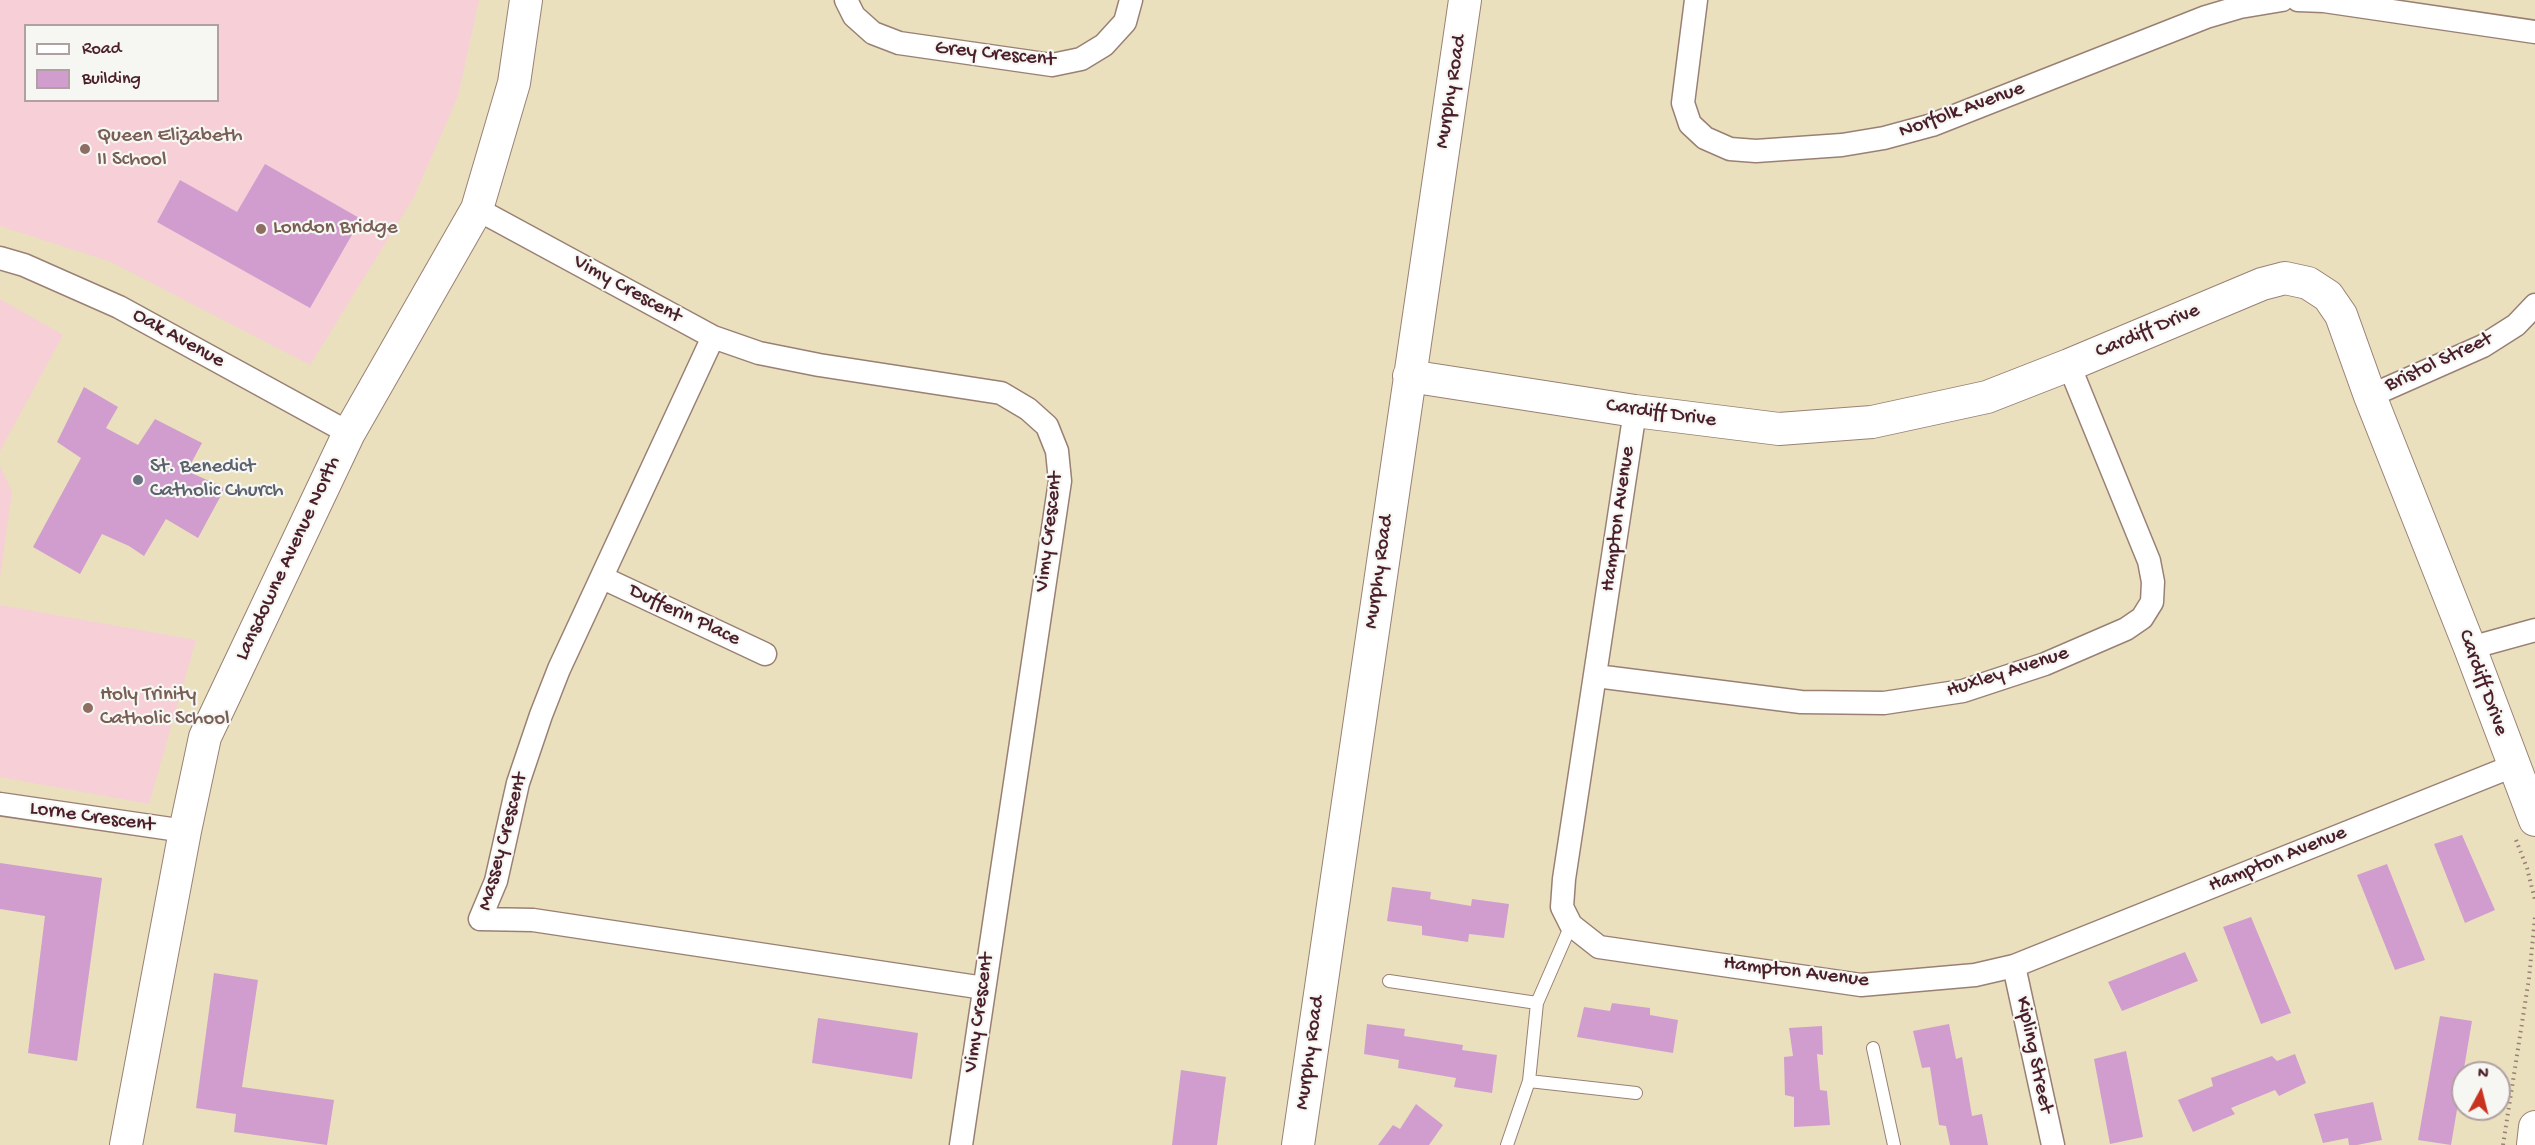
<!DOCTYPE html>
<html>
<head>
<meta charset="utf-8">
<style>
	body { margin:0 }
	#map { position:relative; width:2535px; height:1145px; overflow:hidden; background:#eae0be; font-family:"Gochi Hand",sans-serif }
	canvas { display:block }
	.legend { position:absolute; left:24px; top:24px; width:195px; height:78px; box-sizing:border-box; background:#f6f6f2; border:2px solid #b1a0a2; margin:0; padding:8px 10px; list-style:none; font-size:18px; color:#4a1f2b }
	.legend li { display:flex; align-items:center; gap:12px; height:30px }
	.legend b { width:30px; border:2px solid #b1a0a2 }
	.north { position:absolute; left:2451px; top:1061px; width:60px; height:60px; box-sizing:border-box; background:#f6f6f2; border:2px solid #b1a0a2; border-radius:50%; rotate:7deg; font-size:16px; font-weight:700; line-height:24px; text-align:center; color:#4a1f2b }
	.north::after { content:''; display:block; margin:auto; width:21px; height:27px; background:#c8321e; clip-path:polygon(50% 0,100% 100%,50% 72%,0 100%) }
</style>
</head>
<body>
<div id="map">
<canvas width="2535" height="1145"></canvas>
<ul class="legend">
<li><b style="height:8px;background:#fff"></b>Road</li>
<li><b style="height:16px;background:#d09dce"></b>Building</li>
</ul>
<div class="north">N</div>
</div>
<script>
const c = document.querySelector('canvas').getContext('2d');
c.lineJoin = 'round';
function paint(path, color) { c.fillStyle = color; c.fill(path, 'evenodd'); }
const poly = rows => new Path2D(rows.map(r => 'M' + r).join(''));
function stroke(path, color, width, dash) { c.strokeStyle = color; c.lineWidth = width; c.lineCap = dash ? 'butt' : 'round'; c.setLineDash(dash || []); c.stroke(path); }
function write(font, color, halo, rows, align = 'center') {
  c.font = font + ' "Gochi Hand",sans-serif'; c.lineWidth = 4.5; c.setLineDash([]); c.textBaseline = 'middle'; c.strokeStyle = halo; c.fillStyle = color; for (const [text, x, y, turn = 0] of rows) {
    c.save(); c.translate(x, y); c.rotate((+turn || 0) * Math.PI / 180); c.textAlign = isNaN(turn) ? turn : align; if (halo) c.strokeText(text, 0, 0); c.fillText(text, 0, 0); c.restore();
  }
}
paint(poly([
	[0,0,479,0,458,96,414,197,310,365,111,262,0,226],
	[26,26,218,26,218,100,26,100],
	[0,299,63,335,0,451],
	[0,466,12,492,0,578],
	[0,605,196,640,149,804,0,777]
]), '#f6cfd7');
paint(poly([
	[265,164,361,219,310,308,157,222,180,180,237,212],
	[84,387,118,407,106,428,138,445,155,419,202,443,187,471,225,488,198,538,166,519,144,556,129,546,102,534,80,574,33,547,81,458,57,442],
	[2462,835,2495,910,2465,923,2434,844],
	[0,863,102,878,77,1061,28,1053,45,916,0,909],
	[2387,864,2425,960,2395,970,2357,875],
	[1392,887,1431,892,1430,899,1471,906,1472,899,1509,904,1504,938,1469,934,1468,942,1422,935,1422,926,1387,921],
	[2251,917,2291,1013,2261,1024,2223,927],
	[2185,952,2198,981,2122,1011,2108,982],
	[214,973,258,980,242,1087,334,1100,327,1145,234,1132,236,1114,196,1108],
	[1612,1003,1650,1008,1650,1015,1678,1020,1673,1053,1577,1037,1584,1007,1610,1011],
	[2440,1016,2472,1021,2451,1145,2418,1140],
	[818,1018,918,1033,912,1079,812,1063],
	[1367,1024,1405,1029,1404,1036,1463,1045,1462,1050,1497,1055,1492,1093,1454,1087,1456,1078,1398,1068,1399,1060,1364,1054],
	[1949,1024,1956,1059,1962,1057,1972,1116,1982,1114,1988,1145,1950,1145,1946,1126,1939,1125,1930,1067,1922,1068,1913,1031],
	[1822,1026,1823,1055,1817,1054,1820,1090,1827,1091,1830,1125,1794,1127,1794,1097,1785,1095,1784,1057,1793,1056,1789,1028],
	[2126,1051,2143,1137,2110,1144,2094,1059],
	[2295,1054,2306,1083,2279,1096,2275,1090,2231,1108,2235,1114,2193,1132,2178,1100,2213,1086,2211,1078,2272,1056,2277,1061],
	[1181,1070,1226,1077,1217,1145,1172,1145],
	[2373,1102,2382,1140,2357,1145,2349,1145,2348,1138,2323,1143,2314,1114],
	[1416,1104,1443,1125,1429,1145,1378,1145,1393,1125,1400,1129]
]), '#d09dce');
const lane = poly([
	[1389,981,1537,1003],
	[1873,1048,1894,1145],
	[1529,1081,1636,1093],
	[1507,1145,1529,1081,1537,1003,1571,925]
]);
const street = poly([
	[846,0,854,16,873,33,899,43,1052,65,1081,59,1104,45,1125,22,1131,0],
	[1696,0,1683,103,1690,124,1705,138,1730,149,1756,151,1842,145,1884,138,1932,125,2206,17,2240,7,2282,0],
	[2298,0,2324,1,2535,32],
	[477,209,713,337,759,353,819,365,1001,393,1028,409,1047,426,1057,451,1060,481,961,1145],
	[0,258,24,265,119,307,349,433],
	[713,337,559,669,541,715,518,783,496,881,480,919,533,920,984,988],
	[2370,396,2483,346,2516,325,2535,305],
	[1635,411,1564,879,1562,907,1571,925,1599,947,1861,985,1975,975,2014,966,2513,766],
	[603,578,765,654],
	[2470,648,2535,630],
	[1596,676,1801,702,1884,703,1963,691,2045,664,2126,629,2142,618,2152,602,2153,582,2149,561,2069,365],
	[0,804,185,831],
	[2014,966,2053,1145]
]);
const secondary = poly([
	[1409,376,1635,411,1779,429,1872,422,1987,397,2069,365,2262,284,2285,278,2308,283,2328,296,2341,315,2370,396,2470,648,2535,820],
	[126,1145,185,831,205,737,349,433,477,209,514,83,526,0],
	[1298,1145,1465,0],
	[2533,1145,2535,1127]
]);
stroke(lane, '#9a8074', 14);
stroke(street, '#9a8074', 25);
stroke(secondary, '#9a8074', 34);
stroke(poly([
	[2516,840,2527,868,2535,900],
	[2503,1145,2529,978,2535,917]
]), '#9a8074', 4, [1.5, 4.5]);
stroke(lane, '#fff', 12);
stroke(street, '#fff', 22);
stroke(secondary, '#fff', 32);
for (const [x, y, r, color] of [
	[85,149,6,"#8d6e63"],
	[261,229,6,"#8d6e63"],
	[138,480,6,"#6b7280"],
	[88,708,6,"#8d6e63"]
]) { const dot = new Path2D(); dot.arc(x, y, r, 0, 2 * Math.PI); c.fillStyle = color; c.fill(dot); stroke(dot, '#f6f6f2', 2); }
write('21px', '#4a1f2b', '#f6f6f2', [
	["Grey Crescent",995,55,6],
	["Murphy Road",1452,92,-81],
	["Norfolk Avenue",1962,111,-20],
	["Vimy Crescent",627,290,29],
	["Cardiff Drive",2148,332,-23],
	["Oak Avenue",178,339,29],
	["Bristol Street",2439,363,-25],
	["Cardiff Drive",1661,414,8],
	["Hampton Avenue",1619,519,-82],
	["Vimy Crescent",1050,532,-83],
	["Lansdowne Avenue North",289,559,-65],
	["Murphy Road",1380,572,-82],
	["Dufferin Place",684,616,25],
	["Huxley Avenue",2008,673,-18],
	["Cardiff Drive",2482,683,70],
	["Lorne Crescent",92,818,8],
	["Massey Crescent",504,842,-75],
	["Hampton Avenue",2278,860,-22],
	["Hampton Avenue",1796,973,7],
	["Vimy Crescent",980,1013,-82],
	["Murphy Road",1311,1053,-82],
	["Kipling Street",2033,1055,78]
]);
write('21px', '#785e54', '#f6f6f2', [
	["Queen Elizabeth",97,137],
	["II School",97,161],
	["London Bridge",273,229],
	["Holy Trinity",100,696],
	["Catholic School",100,720]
], 'left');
write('21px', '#5b616d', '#f6f6f2', [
	["St. Benedict",150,468],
	["Catholic Church",150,492]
], 'left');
</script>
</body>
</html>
